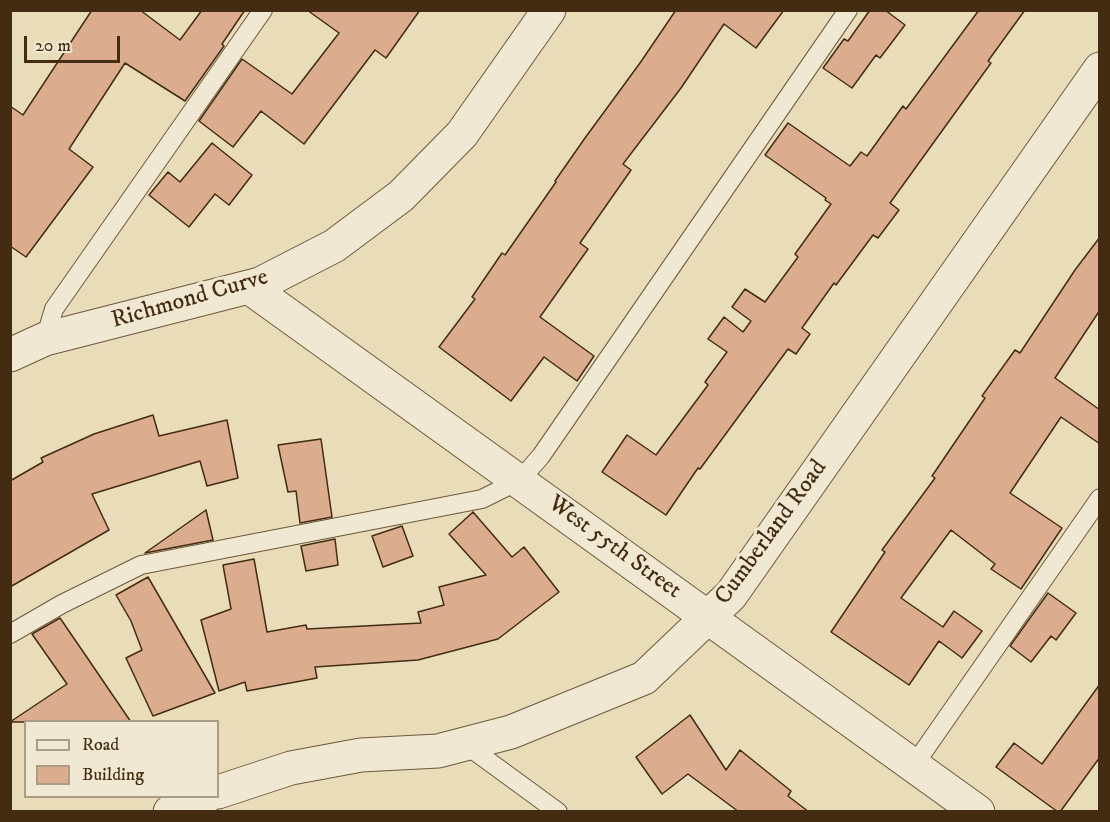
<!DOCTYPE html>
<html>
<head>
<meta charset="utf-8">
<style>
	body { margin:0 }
	#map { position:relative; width:1110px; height:822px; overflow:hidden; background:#e8dcb9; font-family:"IM FELL DW Pica",serif }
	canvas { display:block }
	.frame { position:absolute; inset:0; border:12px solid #432c11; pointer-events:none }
	.legend { position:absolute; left:24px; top:720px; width:195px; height:78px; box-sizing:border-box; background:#f0e8d2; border:2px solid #ab9d85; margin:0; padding:8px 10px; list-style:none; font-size:18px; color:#432c11 }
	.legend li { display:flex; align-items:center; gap:12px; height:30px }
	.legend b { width:30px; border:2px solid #ab9d85 }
	.scale { position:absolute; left:24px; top:36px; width:96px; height:27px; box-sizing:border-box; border:3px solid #432c11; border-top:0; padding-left:8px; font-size:18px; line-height:21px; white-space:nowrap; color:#432c11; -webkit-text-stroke:4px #f0e8d2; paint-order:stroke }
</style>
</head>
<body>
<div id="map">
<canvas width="1110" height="822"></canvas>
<div class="frame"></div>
<ul class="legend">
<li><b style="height:8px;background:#f0e8d2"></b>Road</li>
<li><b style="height:16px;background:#dbac8e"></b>Building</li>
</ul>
<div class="scale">20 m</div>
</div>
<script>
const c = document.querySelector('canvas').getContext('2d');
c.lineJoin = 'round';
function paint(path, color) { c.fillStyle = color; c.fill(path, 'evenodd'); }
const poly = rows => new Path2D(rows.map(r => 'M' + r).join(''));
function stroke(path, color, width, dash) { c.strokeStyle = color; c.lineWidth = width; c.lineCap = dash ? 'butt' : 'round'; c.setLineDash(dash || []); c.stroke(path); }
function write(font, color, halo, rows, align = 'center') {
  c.font = font + ' "IM FELL DW Pica",serif'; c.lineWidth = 6; c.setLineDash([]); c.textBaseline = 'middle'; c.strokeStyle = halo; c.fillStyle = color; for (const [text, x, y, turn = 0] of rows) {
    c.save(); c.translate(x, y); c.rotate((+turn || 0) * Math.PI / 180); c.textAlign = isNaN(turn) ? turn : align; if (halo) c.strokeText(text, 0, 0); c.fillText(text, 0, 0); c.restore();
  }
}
const building = poly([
	[92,10,140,10,180,40,202,10,245,10,222,44,224,46,185,101,125,63,69,149,93,167,26,257,10,246,10,106,23,115,92,10],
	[307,10,420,10,386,58,375,50,304,144,261,111,233,147,199,121,242,59,292,94,339,33,307,10],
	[676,10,784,10,756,48,724,24,681,88,623,164,631,170,580,243,588,249,540,317,594,356,577,381,544,357,511,401,439,347,475,299,472,297,502,253,505,255,556,182,555,181,585,138,640,63,676,10],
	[870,10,885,10,905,25,880,58,876,55,852,88,823,68,844,39,848,41,870,10],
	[979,10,1025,10,988,61,991,63,890,203,899,210,878,238,873,235,836,285,834,283,802,328,810,334,796,354,788,349,700,469,698,468,666,515,602,472,627,435,656,455,708,385,705,382,727,352,708,339,724,317,743,332,751,321,732,307,745,289,765,302,798,257,795,254,831,204,825,200,826,198,765,155,788,123,850,166,861,152,867,156,903,106,906,109,979,10],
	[212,143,252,175,229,205,215,194,189,227,149,195,168,172,180,182,212,143],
	[1100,237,1100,310,1055,378,1100,410,1100,444,1061,417,1010,493,1062,528,1021,589,991,569,995,564,951,530,901,598,943,627,954,611,982,631,962,658,939,641,909,685,831,632,885,552,882,550,935,478,932,476,985,398,982,396,1015,350,1020,353,1075,270,1100,237],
	[153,415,159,436,227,420,238,478,207,486,200,461,92,494,109,530,10,587,10,481,43,462,41,458,94,434,153,415],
	[321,439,332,517,300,523,296,491,288,492,278,445,321,439],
	[206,510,213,540,145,553,206,510],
	[473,512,512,557,524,547,559,592,498,639,418,660,315,667,317,678,247,691,245,682,219,691,201,620,231,609,223,565,254,559,267,632,306,625,307,629,421,623,418,612,444,605,439,587,486,575,449,534,473,512],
	[402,526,413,556,383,567,372,536,402,526],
	[335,539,338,565,306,571,301,546,335,539],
	[148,577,215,693,153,716,126,658,142,650,131,621,116,595,148,577],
	[1048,593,1076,613,1056,640,1051,636,1031,662,1010,646,1048,593],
	[60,618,84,653,131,722,10,722,67,684,32,634,60,618],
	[1100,684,1100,757,1060,812,1058,812,996,767,1014,743,1042,764,1100,684],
	[690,715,726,770,740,750,791,791,788,796,809,812,739,812,688,774,662,794,636,757,690,715]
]);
paint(building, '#dbac8e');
stroke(building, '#432c11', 1.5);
const service = poly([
	[45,339,54,309,263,10],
	[10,634,62,604,141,565,482,499,520,480,541,456,848,10],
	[465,744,558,812],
	[914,765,1100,498]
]);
const minor = poly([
	[249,287,978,812],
	[10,355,45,339,260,284,334,246,401,196,462,134,549,10],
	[218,792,291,768,361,755,438,751,511,732,644,678,731,595,1100,69],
	[170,812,207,796]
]);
stroke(service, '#6c583b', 20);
stroke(minor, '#6c583b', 35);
stroke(service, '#f0e8d2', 18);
stroke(minor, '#f0e8d2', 33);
write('24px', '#432c11', '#f0e8d2', [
	["Richmond Curve",190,300,-16],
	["Cumberland Road",772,533,-54],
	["West 55th Street",614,548,36]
]);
</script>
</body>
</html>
